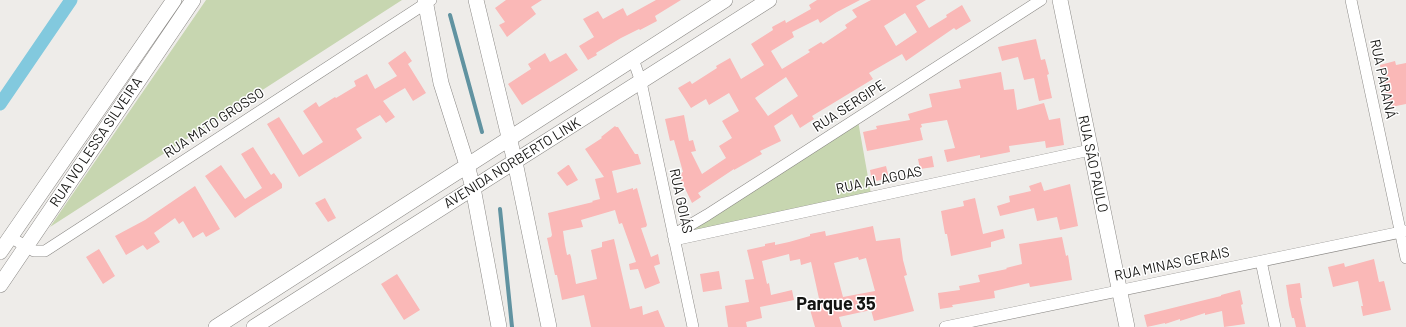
<!DOCTYPE html>
<html>
<head>
<meta charset="utf-8">
<style>
	body { margin:0 }
	canvas { display:block; background:#eeece9 }
</style>
</head>
<body>
<canvas width="1406" height="327"></canvas>
<script>
const c = document.querySelector('canvas').getContext('2d');
c.lineJoin = 'round';
function paint(path, color) { c.fillStyle = color; c.fill(path, 'evenodd'); }
const poly = rows => new Path2D(rows.map(r => 'M' + r).join(''));
function stroke(path, color, width, dash) { c.strokeStyle = color; c.lineWidth = width; c.lineCap = dash ? 'butt' : 'round'; c.setLineDash(dash || []); c.stroke(path); }
function write(font, color, halo, rows, align = 'center') {
  c.font = font + ' Barlow,sans-serif'; c.lineWidth = 3; c.setLineDash([]); c.textBaseline = 'middle'; c.strokeStyle = halo; c.fillStyle = color; for (const [text, x, y, turn = 0] of rows) {
    c.save(); c.translate(x, y); c.rotate((+turn || 0) * Math.PI / 180); c.textAlign = isNaN(turn) ? turn : align; if (halo) c.strokeText(text, 0, 0); c.fillText(text, 0, 0); c.restore();
  }
}
paint(poly([
	[206,0,402,0,50,227],
	[858,121,871,194,686,235,710,217]
]), '#c7d6b0');
stroke(poly([
	[450,15,482,132],
	[500,209,512,327]
]), '#6193a1', 4);
stroke(poly([
	[0,104,71,0]
]), '#82c9de', 13);
paint(poly([
	[506,0,542,0,531,7,536,14,507,37,499,25,505,22,495,8],
	[656,0,681,0,655,16,657,21,640,30,639,29,621,38,596,53,597,55,588,60,579,46,594,37,583,19,598,11,603,19,623,8,627,16],
	[817,0,860,0,837,12,820,23,818,19,792,32,794,37,771,51,782,69,810,52,808,50,821,42,823,44,847,28,845,25,857,17,852,10,871,0,926,0,916,6,929,28,947,17,946,15,962,5,971,21,956,30,954,28,906,61,902,54,869,73,873,79,812,116,814,119,800,128,792,114,774,126,781,141,760,151,762,154,734,170,734,169,698,193,701,197,692,203,678,174,683,172,674,140,670,141,665,119,684,115,689,141,693,140,696,151,691,152,702,174,726,158,719,146,732,138,722,121,739,111,729,93,709,105,706,99,691,108,678,88,690,81,692,84,717,68,716,66,730,58,741,79,764,65,751,44,773,30,772,27,785,20,786,23,811,9,809,5],
	[905,13,917,32,896,46,884,26],
	[786,77,798,96,768,116,755,98],
	[1036,39,1041,60,1045,59,1049,74,1047,75,1052,98,1039,101,1034,78,1024,80,1018,57,1002,61,998,47],
	[405,51,412,61,408,64,426,93,413,101,405,88,383,101,395,117,386,123,380,115,356,129,362,138,299,177,267,124,279,117,303,155,323,142,303,111,316,102,319,107,335,97,336,98,356,86,354,81,367,74,375,89,397,76,388,63],
	[545,53,550,62,566,53,578,70,522,105,508,84,531,69,528,64],
	[1395,61,1396,65,1406,63,1406,104,1386,108,1383,94,1386,94,1380,65],
	[1001,72,1004,90,1014,89,1017,110,1044,103,1049,120,1060,118,1064,145,1046,148,1045,141,1009,146,1010,152,980,158,980,155,947,162,944,150,955,148,947,120,921,124,922,127,920,128,923,140,867,151,863,132,877,129,876,126,910,120,908,114,932,107,929,94,961,88,959,80],
	[615,126,616,127,618,127,635,154,638,154,641,164,612,171,617,193,633,188,633,190,637,188,647,225,646,227,641,228,651,257,658,254,660,264,654,266,660,283,645,289,638,269,630,270,629,264,636,262,622,223,619,224,615,210,581,220,583,227,563,231,565,245,567,255,570,254,571,257,576,284,597,279,591,250,602,247,602,242,614,239,630,309,642,306,643,315,658,310,665,327,591,327,584,295,562,300,557,275,555,275,547,238,551,237,552,235,548,213,593,202,592,201,600,199,595,179,604,177,585,149,602,138,601,137],
	[253,147,271,175,274,173,282,184,282,188,251,207,235,218,205,176,221,165,245,199,262,188,241,154],
	[932,156,934,167,920,169,918,159],
	[568,165,569,165,578,180,567,186,557,173],
	[886,166,889,178,872,182,870,170],
	[1041,182,1044,191,1070,184,1078,226,1060,230,1057,217,1037,221,1034,208,1000,216,997,206,1010,202,1009,196,1031,191,1029,186],
	[195,186,220,229,206,237,203,232,193,238,183,221,179,224,175,218,154,233,160,242,147,250,143,245,126,255,115,236,145,220],
	[325,198,336,218,328,222,315,203],
	[975,198,983,234,1003,229,1005,238,991,242,991,247,951,256,947,234,945,234,941,211,964,206,963,201],
	[873,226,876,241,900,238,903,260,907,275,904,276,914,311,874,321,871,310,839,317,842,327,815,327,809,306,820,303,811,262,801,265,800,259,790,261,789,254,762,261,767,284,769,283,771,295,792,290,794,300,760,307,762,318,746,322,747,327,728,327,725,306,749,302,745,280,754,279,747,250,765,246,765,244,775,242,775,245,789,242,810,236,810,234,825,231,826,236],
	[858,257,859,260,866,258,875,291,843,297,834,263],
	[1062,237,1066,256,1068,255,1072,280,1030,287,1029,283,994,291,995,298,952,305,953,307,940,309,938,293,960,290,959,286,980,282,978,275,1007,269,1006,268,1022,264,1019,244],
	[99,249,115,276,103,284,86,257],
	[1374,259,1379,282,1384,281,1391,310,1363,316,1361,306,1363,306,1358,281,1333,287,1328,267,1344,263,1345,267],
	[719,271,722,289,703,292,700,274],
	[397,274,420,310,404,320,381,284],
	[1300,283,1302,298,1300,298,1306,327,1296,327,1294,318,1292,318,1289,305,1286,285],
	[1240,290,1243,304,1241,305,1245,324,1224,327,1222,311,1205,315,1205,313,1180,321,1180,319,1165,324,1165,323,1147,327,1144,315,1221,296,1221,295]
]), '#fab8b7');
const street = poly([
	[1351,0,1406,258],
	[633,59,641,82,693,327],
	[673,235,707,215,1041,0],
	[10,237,34,251,45,251,431,0],
	[674,240,1090,150],
	[1261,261,1275,327],
	[945,327,1406,231]
]);
const secondary = poly([
	[425,0,441,83,467,165,473,188,499,327],
	[476,0,515,162,549,327],
	[1060,0,1127,327],
	[0,252,174,0],
	[0,285,193,0],
	[216,327,725,0],
	[254,327,769,0]
]);
stroke(street, '#8a8885', 12);
stroke(secondary, '#8a8885', 16);
stroke(street, '#fff', 11);
stroke(secondary, '#fff', 15);
write('14px', '#141412', '#fff', [
	["RUA PARANÁ",1383,79,78],
	["RUA SERGIPE",849,106,-33],
	["RUA MATO GROSSO",214,123,-33],
	["RUA IVO LESSA SILVEIRA",96,142,-56],
	["AVENIDA NORBERTO LINK",512,163,-32],
	["RUA SÃO PAULO",1093,164,78],
	["RUA ALAGOAS",879,180,-12],
	["RUA GOIÁS",681,201,78],
	["RUA MINAS GERAIS",1172,264,-12]
]);
write('bold 18px', '#141412', '#fff', [
	["Parque 35",836,304]
]);
</script>
</body>
</html>
